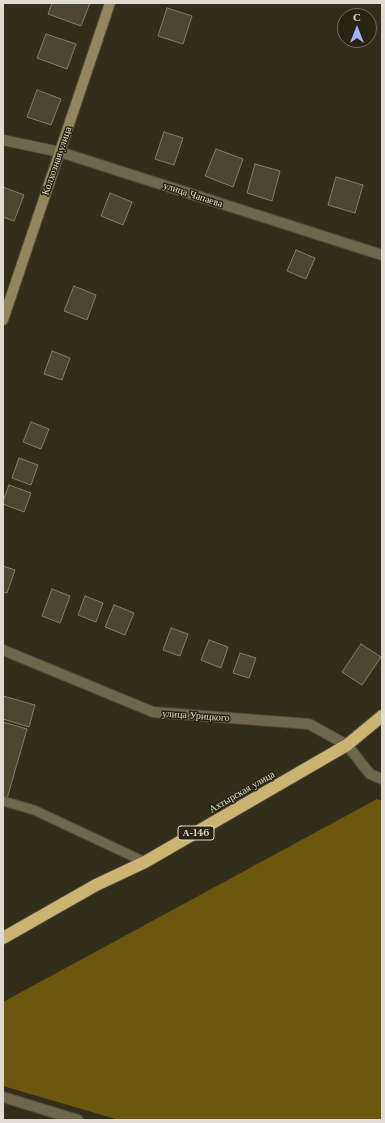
<!DOCTYPE html>
<html>
<head>
<meta charset="utf-8">
<style>
	body { margin:0 }
	#map { position:relative; width:385px; height:1123px; overflow:hidden; background:#332e1c; font-family:"Libre Baskerville",serif }
	canvas { display:block }
	.frame { position:absolute; inset:0; border:4px solid #e0dcd1; pointer-events:none }
	.north { position:absolute; left:337px; top:8px; width:40px; height:40px; box-sizing:border-box; background:#292412; border:1px solid #726e5e; border-radius:50%; rotate:0deg; font-size:11px; font-weight:700; line-height:16px; text-align:center; color:#e0dcd1 }
	.north::after { content:''; display:block; margin:auto; width:14px; height:18px; background:#a0b3fd; clip-path:polygon(50% 0,100% 100%,50% 72%,0 100%) }
</style>
</head>
<body>
<div id="map">
<canvas width="385" height="1123"></canvas>
<div class="frame"></div>
<div class="north">С</div>
</div>
<script>
const c = document.querySelector('canvas').getContext('2d');
c.lineJoin = 'round';
function paint(path, color) { c.fillStyle = color; c.fill(path, 'evenodd'); }
const poly = rows => new Path2D(rows.map(r => 'M' + r).join(''));
function stroke(path, color, width, dash) { c.strokeStyle = color; c.lineWidth = width; c.lineCap = dash ? 'butt' : 'round'; c.setLineDash(dash || []); c.stroke(path); }
function write(font, color, halo, rows, align = 'center') {
  c.font = font + ' "Libre Baskerville",serif'; c.lineWidth = 3; c.setLineDash([]); c.textBaseline = 'middle'; c.strokeStyle = halo; c.fillStyle = color; for (const [text, x, y, turn = 0] of rows) {
    c.save(); c.translate(x, y); c.rotate((+turn || 0) * Math.PI / 180); c.textAlign = isNaN(turn) ? turn : align; if (halo) c.strokeText(text, 0, 0); c.fillText(text, 0, 0); c.restore();
  }
}
paint(poly([
	[377,799,382,801,382,1120,119,1120,3,1086,3,1002]
]), '#6b580f');
const building = poly([
	[52,3,90,3,81,26,48,14,52,3],
	[167,8,192,16,183,44,158,36,167,8],
	[46,34,76,44,67,69,37,58,46,34],
	[37,90,61,99,51,125,27,117,37,90],
	[164,132,183,138,174,165,155,159,164,132],
	[216,149,243,159,233,187,205,176,216,149],
	[255,164,280,171,272,201,247,193,255,164],
	[336,177,363,185,355,213,328,205,336,177],
	[3,187,24,195,14,221,3,217,3,187],
	[110,193,132,202,123,225,101,216,110,193],
	[296,250,315,258,306,279,287,271,296,250],
	[74,286,96,295,87,320,64,311,74,286],
	[52,351,70,358,62,380,44,374,52,351],
	[31,422,49,429,41,449,23,442,31,422],
	[19,458,38,465,31,485,12,478,19,458],
	[9,485,31,493,24,512,3,504,3,501,9,485],
	[3,566,15,570,7,593,3,592,3,566],
	[52,589,70,596,60,623,42,616,52,589],
	[85,596,103,603,96,622,78,615,85,596],
	[114,605,134,613,125,635,105,627,114,605],
	[171,628,188,634,180,656,163,650,171,628],
	[209,640,228,647,221,668,201,660,209,640],
	[361,644,381,657,362,685,342,672,361,644],
	[240,653,256,658,249,678,233,673,240,653],
	[3,696,35,705,29,727,3,719,3,696],
	[3,722,27,729,6,802,3,801,3,722]
]);
paint(building, '#4b4532');
stroke(building, '#847d69', 1);
const lane = poly([
	[3,801,34,810,145,862]
]);
const street = poly([
	[3,140,60,152,382,255],
	[3,650,153,712,309,724,347,745,370,774,382,779],
	[3,1097,78,1120]
]);
const secondary = poly([
	[3,320,110,3]
]);
const highway = poly([
	[3,938,96,885,145,862,347,745,382,716]
]);
stroke(lane, '#4f4a39', 11);
stroke(street, '#4f4a39', 12);
stroke(secondary, '#4f4a39', 12);
stroke(highway, '#4f4a39', 14);
stroke(lane, '#6f674d', 9);
stroke(street, '#6f674d', 10);
stroke(secondary, '#93865c', 10);
stroke(highway, '#c9b472', 12);
for (const [x, y, w] of [
	[196,833,36]
]) { const box = new Path2D(); box.roundRect(x - w / 2, y - 7, w, 14, 3); c.fillStyle = '#292412'; c.fill(box); stroke(box, '#e0dcd1', 1); }
write('bold 9px', '#e0dcd1', null, [
	["А-146",196,833]
]);
write('10px', '#e0dcd1', '#292412', [
	["Колхозная улица",57,161,-71],
	["улица Чапаева",193,195,18],
	["улица Урицкого",196,716,4],
	["Ахтырская улица",242,792,-30]
]);
</script>
</body>
</html>
